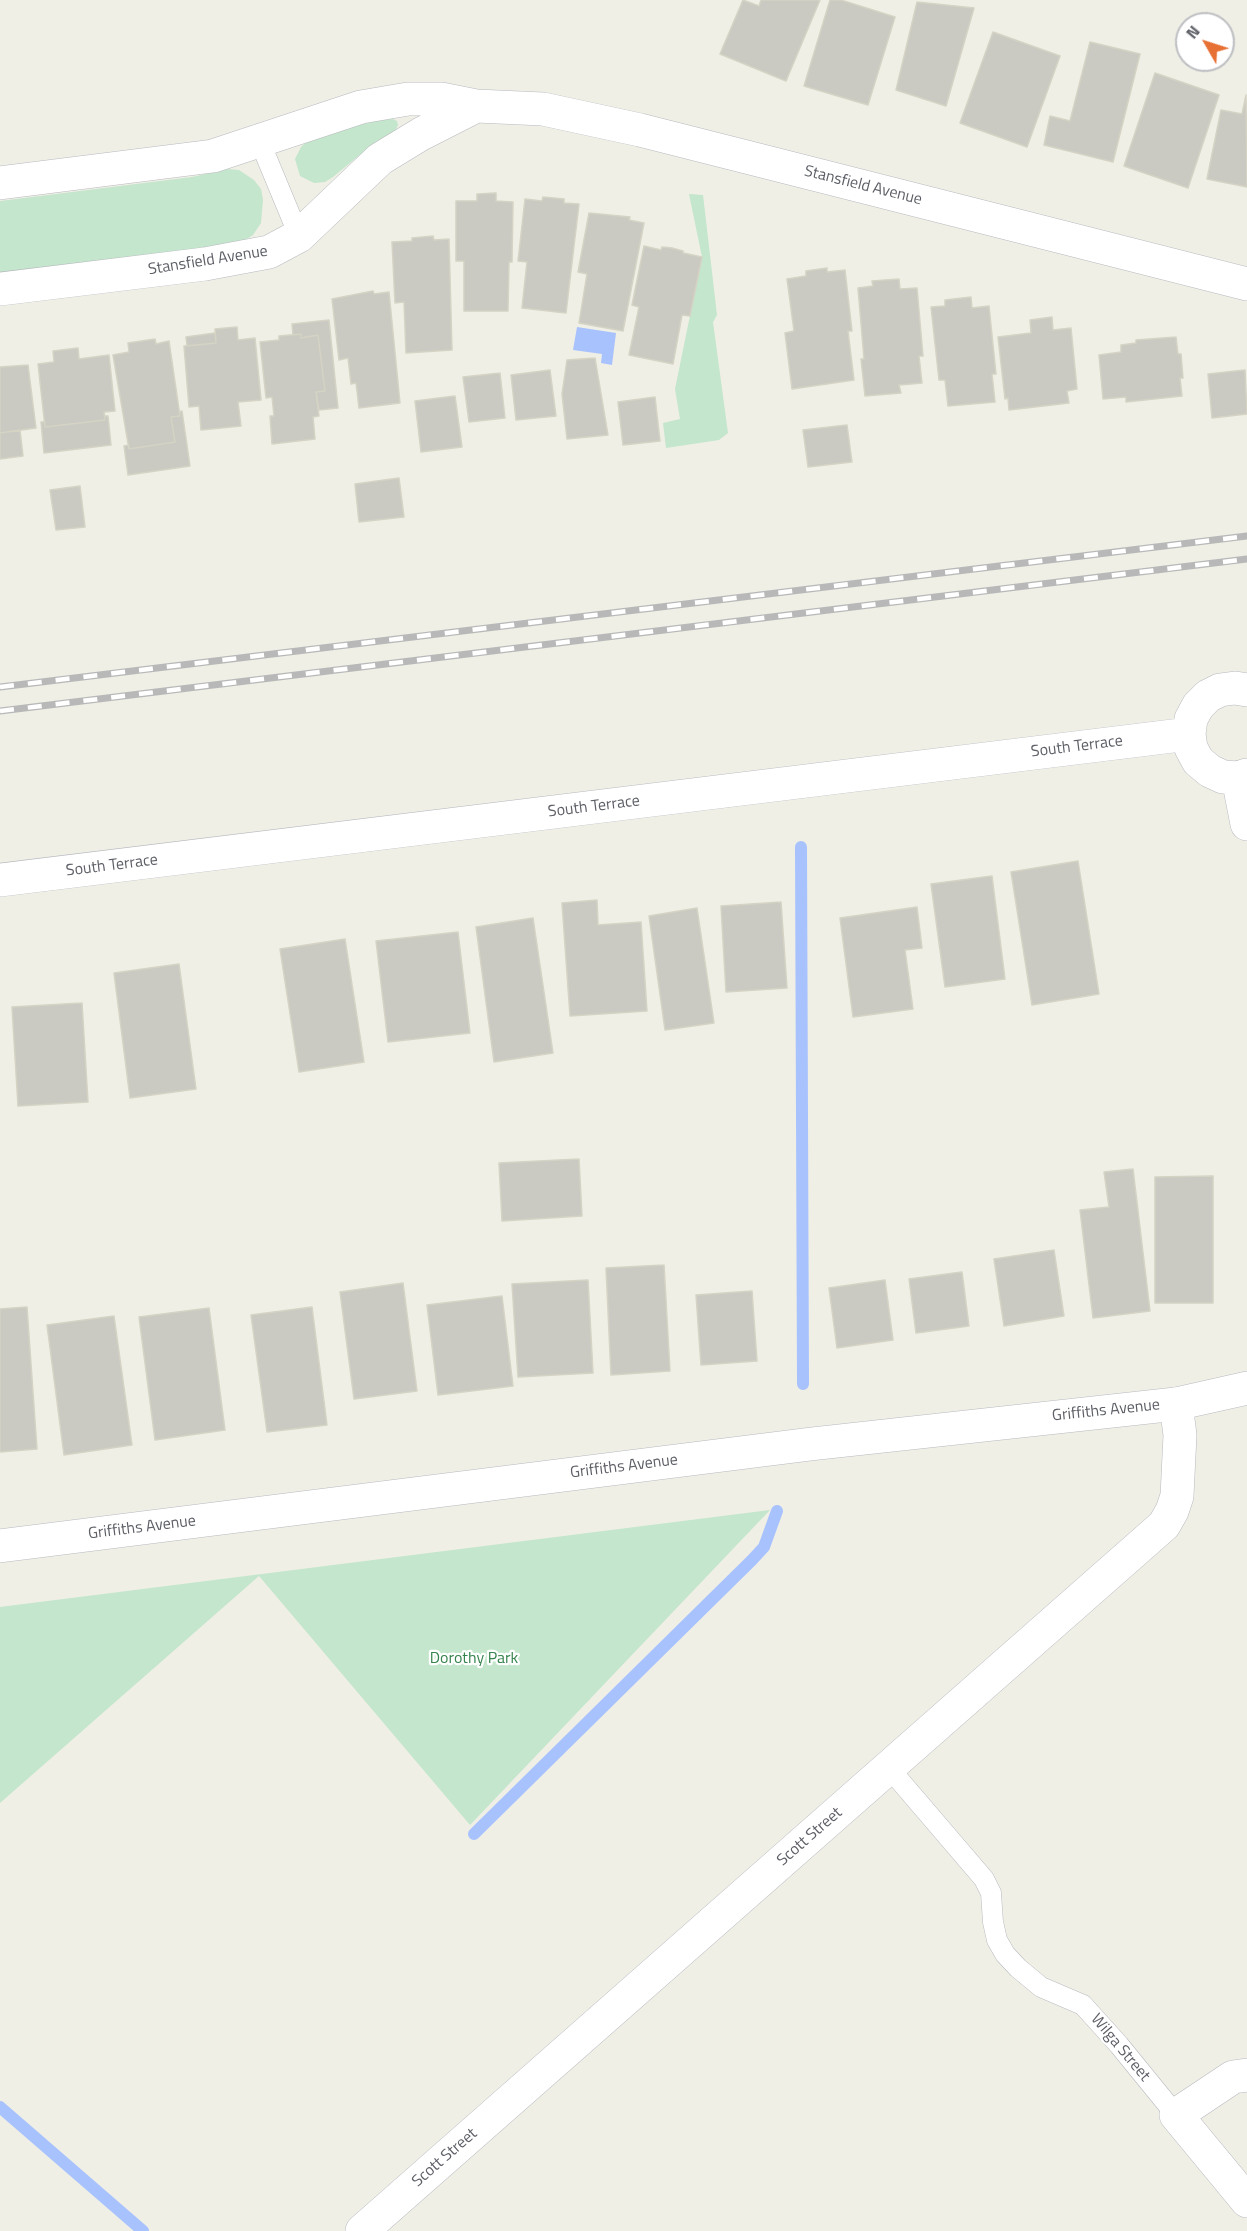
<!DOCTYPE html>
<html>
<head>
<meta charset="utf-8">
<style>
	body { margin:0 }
	#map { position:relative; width:1247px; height:2231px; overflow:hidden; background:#efefe6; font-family:"Titillium Web",sans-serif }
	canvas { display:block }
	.north { position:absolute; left:1175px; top:12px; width:60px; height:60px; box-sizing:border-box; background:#fff; border:2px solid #bebfc2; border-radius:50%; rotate:309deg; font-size:16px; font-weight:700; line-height:24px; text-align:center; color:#5d5f66 }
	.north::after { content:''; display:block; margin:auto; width:21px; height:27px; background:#e77034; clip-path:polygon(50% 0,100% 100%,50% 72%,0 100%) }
</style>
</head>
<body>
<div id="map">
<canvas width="1247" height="2231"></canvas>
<div class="north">N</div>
</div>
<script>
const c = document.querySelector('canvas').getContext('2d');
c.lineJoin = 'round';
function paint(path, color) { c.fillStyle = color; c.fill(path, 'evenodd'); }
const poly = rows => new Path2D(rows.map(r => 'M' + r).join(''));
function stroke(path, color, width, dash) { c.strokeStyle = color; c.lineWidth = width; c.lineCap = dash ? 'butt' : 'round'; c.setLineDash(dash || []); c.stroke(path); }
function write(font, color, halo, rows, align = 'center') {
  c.font = font + ' "Titillium Web",sans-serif'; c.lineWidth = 4.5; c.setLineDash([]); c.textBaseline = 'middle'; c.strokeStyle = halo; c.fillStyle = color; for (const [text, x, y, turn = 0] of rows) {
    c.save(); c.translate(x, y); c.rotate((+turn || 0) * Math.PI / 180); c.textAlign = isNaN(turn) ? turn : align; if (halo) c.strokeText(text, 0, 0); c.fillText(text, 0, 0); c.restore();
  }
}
paint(poly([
	[393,119,397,121,398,125,395,132,368,148,333,177,325,182,314,183,300,176,295,159,301,147,306,142,328,133,379,120],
	[228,169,239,170,254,180,261,189,263,200,261,223,253,235,245,240,225,246,0,273,0,201,192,177],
	[689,194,703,195,717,315,713,322,728,433,719,440,666,448,663,423,680,419,675,389,702,257],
	[770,1510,470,1825,259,1576,0,1803,0,1607]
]), '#c3e6cc');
paint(poly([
	[577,327,616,333,612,365,601,363,602,354,573,350]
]), '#a8c2fe');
stroke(poly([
	[801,847,803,1384],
	[474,1834,752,1560,764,1547,777,1511],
	[0,2107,143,2231]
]), '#a8c2fe', 12);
const building = poly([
	[743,0,759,6,761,0,820,0,786,81,720,54,743,0],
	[830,0,841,0,895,17,868,105,804,86,830,0],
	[917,2,974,8,946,106,896,90,917,2],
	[993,32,1060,56,1027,147,960,123,993,32],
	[1090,42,1140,54,1113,162,1044,145,1050,116,1070,121,1090,42],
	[1155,73,1219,95,1188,188,1124,166,1155,73],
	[1246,95,1247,187,1207,179,1221,110,1242,114,1246,95],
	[496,193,496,201,513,202,512,262,509,262,508,311,464,311,464,261,456,261,456,201,477,201,477,194,496,193],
	[543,197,564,199,564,203,579,204,566,313,522,308,527,262,518,261,525,199,542,201,543,197],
	[589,213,630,217,629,220,644,223,623,331,579,323,587,274,578,272,589,213],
	[433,236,434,240,449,239,452,350,406,353,404,302,395,303,392,242,412,241,412,238,433,236],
	[644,246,661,250,662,247,672,248,683,251,683,253,702,257,690,316,682,315,673,364,629,355,639,307,632,305,644,246],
	[827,268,827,272,845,270,852,331,848,331,854,380,792,389,785,333,794,331,787,279,806,276,806,271,827,268],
	[899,279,900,289,917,288,923,356,919,356,922,383,899,385,901,393,865,396,861,359,864,359,858,288,873,286,872,281,899,279],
	[373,291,374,294,389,292,400,403,359,408,356,383,351,384,348,358,339,360,332,299,373,291],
	[971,297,972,308,989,306,996,374,992,374,995,402,948,406,945,380,939,380,931,307,945,306,945,300,971,297],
	[1052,317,1053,330,1071,328,1077,389,1067,391,1069,403,1009,410,1008,398,1005,399,998,337,1031,333,1030,320,1052,317],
	[329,320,338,408,319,410,316,392,325,391,318,335,301,338,301,334,293,335,292,324,329,320],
	[237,327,238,340,255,338,261,400,238,402,241,426,201,430,199,406,189,407,184,346,216,343,215,329,237,327],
	[215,333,216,343,187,346,186,337,215,333],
	[301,334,301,338,318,335,325,391,316,392,319,416,313,417,315,439,272,444,270,416,274,416,272,397,266,398,260,342,279,340,279,336,301,334],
	[1176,337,1178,354,1181,354,1183,378,1180,378,1182,396,1126,402,1126,397,1103,399,1099,355,1121,352,1121,345,1136,343,1136,340,1176,337],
	[155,339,156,344,169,341,180,416,171,417,175,442,129,449,113,355,129,352,128,343,155,339],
	[78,348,79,359,109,355,115,411,104,412,105,420,45,427,38,364,54,362,53,351,78,348],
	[595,358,608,435,567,439,562,394,567,360,595,358],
	[28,365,36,428,0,433,0,367,28,365],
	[550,370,556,416,516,420,511,375,550,370],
	[1245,370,1247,414,1212,418,1208,374,1245,370],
	[500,373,505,418,469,422,463,377,500,373],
	[455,396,462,447,421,452,415,401,455,396],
	[655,397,660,441,623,445,618,402,655,397],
	[182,411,190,466,128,475,124,446,129,445,129,449,175,442,171,417,180,416,179,412,182,411],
	[105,416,108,416,111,445,44,453,41,422,45,422,45,427,105,420,105,416],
	[847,425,852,462,808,467,803,430,847,425],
	[20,430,23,456,0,459,0,433,20,430],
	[399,478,404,517,359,522,355,484,399,478],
	[80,486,85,527,56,530,50,490,80,486],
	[1078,861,1099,994,1032,1005,1011,872,1078,861],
	[992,876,1005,979,945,987,931,884,992,876],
	[597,900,598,925,641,922,647,1011,570,1016,562,903,597,900],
	[781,902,787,988,726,992,721,906,781,902],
	[917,907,922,948,905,950,913,1009,853,1017,840,918,917,907],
	[697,908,714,1023,665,1030,649,916,697,908],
	[533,918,553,1053,494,1062,476,927,533,918],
	[458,932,470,1033,388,1042,376,941,458,932],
	[345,939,364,1062,299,1072,280,949,345,939],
	[179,964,196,1089,130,1098,114,973,179,964],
	[82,1003,88,1102,18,1106,12,1007,82,1003],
	[579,1159,582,1216,502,1221,499,1163,579,1159],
	[1133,1169,1150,1311,1093,1318,1080,1210,1109,1207,1104,1172,1133,1169],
	[1213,1176,1213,1303,1155,1303,1155,1177,1213,1176],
	[1054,1250,1064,1316,1004,1326,994,1259,1054,1250],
	[664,1265,670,1371,611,1375,606,1268,664,1265],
	[962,1272,969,1326,916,1333,909,1279,962,1272],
	[588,1280,593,1373,518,1377,512,1284,588,1280],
	[885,1280,893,1340,837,1348,829,1288,885,1280],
	[403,1283,417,1391,354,1399,340,1292,403,1283],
	[752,1291,757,1361,701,1365,696,1295,752,1291],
	[502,1296,513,1386,438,1395,427,1305,502,1296],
	[27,1307,37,1449,0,1452,0,1309,27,1307],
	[312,1307,327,1425,267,1432,251,1315,312,1307],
	[209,1308,225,1430,155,1440,139,1317,209,1308],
	[114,1316,132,1445,64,1455,47,1325,114,1316]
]);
paint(building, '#cacac2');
stroke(building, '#d4d3c4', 1.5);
const service = poly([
	[260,142,299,236],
	[889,1768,984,1879,991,1893,993,1922,997,1940,1005,1954,1018,1968,1041,1987,1083,2005,1119,2045,1176,2115]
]);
const minor = poly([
	[0,183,213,156,361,107,408,99,441,99,476,106,543,109,640,130,1247,284],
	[0,289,205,264,269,252,299,236,380,159,421,134,476,106],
	[0,1546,811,1444,1176,1404],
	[1247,2075,1233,2077,1176,2115,1247,2201]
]);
const tertiary = poly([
	[1247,690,1235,688,1220,690,1208,696,1198,706,1191,719,1189,734,1191,748,1198,761,1210,771,1223,777,1238,778,1247,775],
	[1238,778,1247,824],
	[0,880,1189,734],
	[362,2231,1164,1525,1172,1511,1177,1496,1180,1435,1176,1404,1247,1388]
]);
stroke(service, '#b8b9bf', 21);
stroke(minor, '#b8b9bf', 34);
stroke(tertiary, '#b8b9bf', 34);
stroke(service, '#fff', 20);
stroke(minor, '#fff', 33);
stroke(tertiary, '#fff', 33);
const rail = poly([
	[0,687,1247,536],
	[0,711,1247,559]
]);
stroke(rail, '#b8b8b9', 7);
stroke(rail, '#fff', 4.5, [14]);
write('16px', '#5d5f66', '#fff', [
	["Stansfield Avenue",863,186,14],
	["Stansfield Avenue",208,261,-9],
	["South Terrace",1077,747,-7],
	["South Terrace",594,807,-7],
	["South Terrace",112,866,-7],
	["Griffiths Avenue",1106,1411,-6],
	["Griffiths Avenue",624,1467,-7],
	["Griffiths Avenue",142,1528,-7],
	["Scott Street",810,1837,-41],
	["Wilga Street",1120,2048,50],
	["Scott Street",445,2158,-41]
]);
write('16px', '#36844e', '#fff', [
	["Dorothy Park",474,1659]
]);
</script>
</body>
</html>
